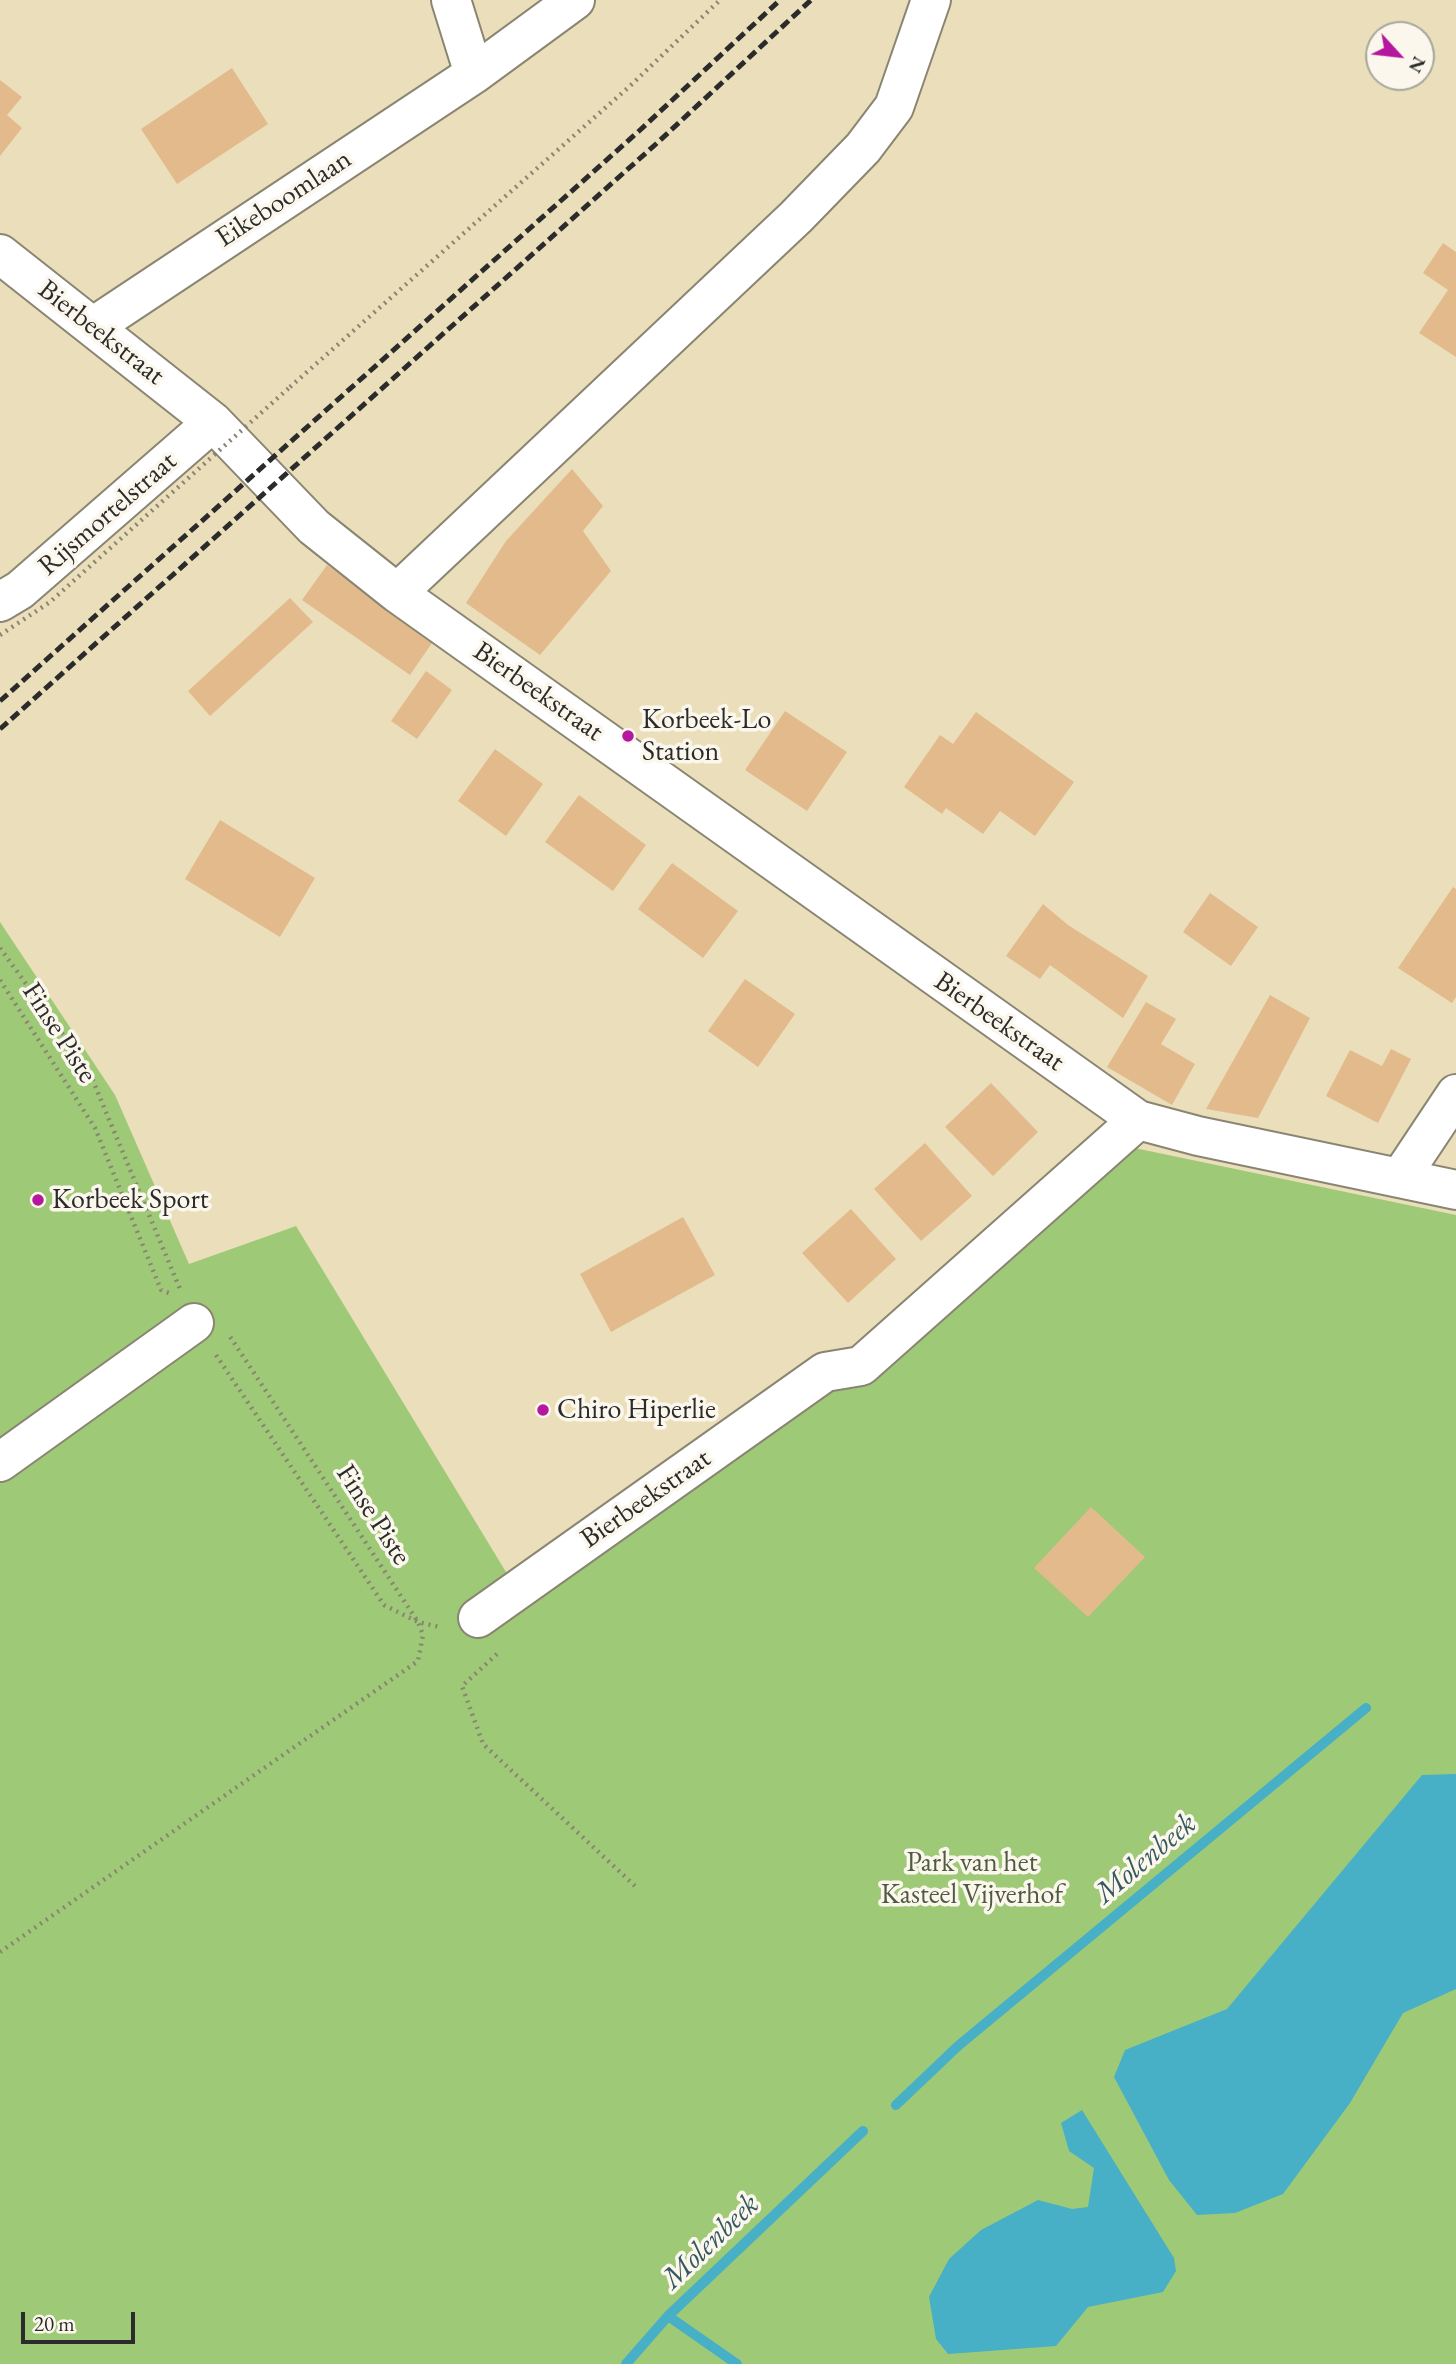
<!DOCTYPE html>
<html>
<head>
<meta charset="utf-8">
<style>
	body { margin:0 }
	#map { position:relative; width:1456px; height:2364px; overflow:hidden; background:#eadfba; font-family:"EB Garamond",serif }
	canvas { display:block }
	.north { position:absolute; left:1365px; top:21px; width:70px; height:70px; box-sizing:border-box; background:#fbf7ec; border:2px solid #a8a59f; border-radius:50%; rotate:117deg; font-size:19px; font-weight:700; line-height:28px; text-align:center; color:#2b2b2b }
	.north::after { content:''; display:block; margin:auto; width:24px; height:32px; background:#b5179e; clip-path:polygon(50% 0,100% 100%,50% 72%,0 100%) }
	.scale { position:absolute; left:21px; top:2312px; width:114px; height:32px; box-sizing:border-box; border:4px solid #2b2b2b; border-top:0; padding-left:9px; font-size:21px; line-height:24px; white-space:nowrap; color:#2b2b2b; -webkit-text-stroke:5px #fbf7ec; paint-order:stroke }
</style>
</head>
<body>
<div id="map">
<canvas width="1456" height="2364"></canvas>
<div class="north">N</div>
<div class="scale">20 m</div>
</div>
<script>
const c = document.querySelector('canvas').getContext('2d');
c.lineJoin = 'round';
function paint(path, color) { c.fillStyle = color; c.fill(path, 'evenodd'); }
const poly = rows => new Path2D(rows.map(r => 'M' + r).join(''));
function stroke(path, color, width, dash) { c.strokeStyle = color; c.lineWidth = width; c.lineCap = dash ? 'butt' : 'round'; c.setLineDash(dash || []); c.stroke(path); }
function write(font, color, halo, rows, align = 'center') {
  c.font = font + ' "EB Garamond",serif'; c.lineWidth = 7; c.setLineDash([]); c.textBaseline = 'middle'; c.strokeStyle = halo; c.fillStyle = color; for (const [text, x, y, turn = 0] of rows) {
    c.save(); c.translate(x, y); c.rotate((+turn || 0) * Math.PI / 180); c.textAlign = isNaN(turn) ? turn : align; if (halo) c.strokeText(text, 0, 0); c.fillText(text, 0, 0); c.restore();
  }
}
paint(poly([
	[0,922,115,1095,189,1264,296,1226,526,1605,1125,1146,1456,1215,1456,2364,0,2364]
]), '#9eca78');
paint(poly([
	[1456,1774,1456,1989,1403,2013,1350,2103,1283,2194,1235,2213,1197,2215,1169,2180,1114,2077,1125,2050,1227,2009,1422,1775],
	[1082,2110,1174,2258,1176,2271,1163,2292,1088,2307,1056,2346,948,2354,936,2339,929,2297,949,2259,981,2230,1038,2200,1072,2209,1088,2207,1094,2168,1069,2151,1061,2123]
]), '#47afc6');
stroke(poly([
	[896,2105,958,2046,1366,1708],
	[668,2316,737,2364],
	[626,2364,668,2316,863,2131]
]), '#47afc6', 10);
paint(poly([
	[232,68,268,124,177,184,141,129],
	[0,80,22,97,7,115,22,128,0,156],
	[1443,243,1456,252,1456,357,1419,333,1448,290,1423,273],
	[572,469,603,506,583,531,611,571,540,655,466,603,506,541],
	[327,565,434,640,410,675,302,600],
	[290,598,313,622,210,716,188,691],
	[426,671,452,690,417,739,391,721],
	[785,711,847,752,807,811,745,770],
	[976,712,1074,782,1035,836,1000,811,983,834,946,808,942,814,904,787,940,735,953,744],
	[495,749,543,784,506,836,458,801],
	[579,795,646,845,613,891,545,842],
	[220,820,315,878,280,937,185,879],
	[672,863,738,911,703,958,638,909],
	[1453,887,1456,889,1456,997,1452,1003,1398,968],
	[1210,893,1258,927,1231,966,1183,932],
	[1043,904,1068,925,1148,976,1123,1018,1050,965,1040,979,1006,956],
	[745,979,795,1014,758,1067,708,1031],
	[1270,995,1310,1018,1258,1118,1206,1109],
	[1146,1002,1176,1019,1161,1044,1195,1064,1172,1105,1107,1067],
	[1391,1049,1411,1059,1378,1123,1326,1096,1350,1050,1382,1066],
	[991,1083,1038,1132,993,1176,945,1127],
	[925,1143,972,1196,921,1241,874,1189],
	[851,1209,896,1259,848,1303,802,1253],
	[683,1217,715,1275,611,1332,580,1274],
	[1091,1507,1145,1557,1088,1617,1034,1568]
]), '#e3ba8c');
const minor = poly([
	[451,0,474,74],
	[0,254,213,422,314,527,397,593,1138,1120,1198,1136,1456,1190],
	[94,326,474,74,575,0],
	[397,593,796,217,863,148,894,107,931,0],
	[0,602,20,590,213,422],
	[1400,1178,1456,1094],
	[0,1462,194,1323],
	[478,1618,825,1372,861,1366,1138,1120]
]);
stroke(minor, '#8a8572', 42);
stroke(poly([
	[290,387,630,86,720,0],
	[0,948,88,1069,180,1289],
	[0,980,95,1128,161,1290,169,1293],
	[216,1355,384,1605,418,1622,440,1627],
	[497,1654,462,1686,483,1744,635,1886],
	[0,1952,418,1661,423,1635,418,1622,229,1335]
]), '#8a8572', 4.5, [2, 5]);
stroke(minor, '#fff', 38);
stroke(poly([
	[0,701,639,131,780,0],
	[0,729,656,144,811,0]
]), '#2b2b2b', 5, [10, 5]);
stroke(poly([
	[0,635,50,602,290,387]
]), '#8a8572', 4.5, [2, 5]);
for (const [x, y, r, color] of [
	[628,736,7,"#b5179e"],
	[38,1200,7,"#b5179e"],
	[543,1410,7,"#b5179e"]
]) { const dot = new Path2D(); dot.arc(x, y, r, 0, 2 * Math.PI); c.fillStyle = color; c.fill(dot); stroke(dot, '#fbf7ec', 2.5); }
write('28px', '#2b2b2b', '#fbf7ec', [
	["Eikeboomlaan",284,199,-33],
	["Bierbeekstraat",101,333,38],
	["Rijsmortelstraat",108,514,-41],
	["Bierbeekstraat",538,692,35],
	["Bierbeekstraat",999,1022,35],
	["Finse Piste",59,1033,57],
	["Bierbeekstraat",646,1499,-35],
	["Finse Piste",373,1515,57]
]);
write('28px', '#2b2b2b', '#fbf7ec', [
	["Korbeek-Lo",642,720],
	["Station",642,752],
	["Korbeek Sport",52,1200],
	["Chiro Hiperlie",557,1410]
], 'left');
write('28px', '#4e5b42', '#fbf7ec', [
	["Park van het",972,1863],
	["Kasteel Vijverhof",972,1895]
]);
write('italic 30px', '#355961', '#fbf7ec', [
	["Molenbeek",1146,1859,-40],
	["Molenbeek",711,2242,-44]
]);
</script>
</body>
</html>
